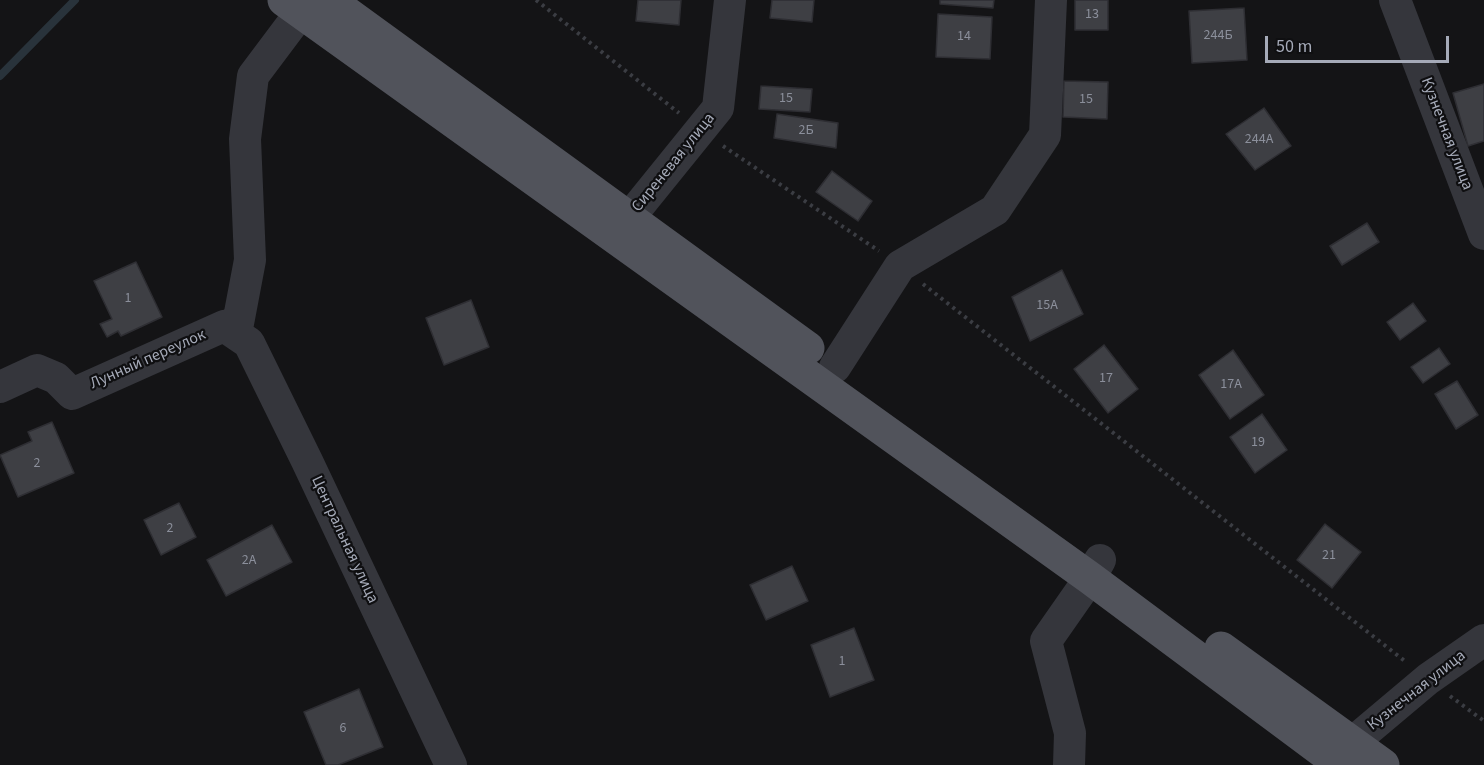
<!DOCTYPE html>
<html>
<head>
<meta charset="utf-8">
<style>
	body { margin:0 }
	#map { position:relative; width:1484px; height:765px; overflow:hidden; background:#141416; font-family:"Source Sans 3",sans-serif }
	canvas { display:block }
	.scale { position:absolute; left:1265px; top:36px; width:184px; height:27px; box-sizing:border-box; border:3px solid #a5aab8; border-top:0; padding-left:8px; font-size:18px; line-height:21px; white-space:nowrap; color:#a5aab8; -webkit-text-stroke:4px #0f0f11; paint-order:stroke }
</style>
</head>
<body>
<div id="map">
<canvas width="1484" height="765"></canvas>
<div class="scale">50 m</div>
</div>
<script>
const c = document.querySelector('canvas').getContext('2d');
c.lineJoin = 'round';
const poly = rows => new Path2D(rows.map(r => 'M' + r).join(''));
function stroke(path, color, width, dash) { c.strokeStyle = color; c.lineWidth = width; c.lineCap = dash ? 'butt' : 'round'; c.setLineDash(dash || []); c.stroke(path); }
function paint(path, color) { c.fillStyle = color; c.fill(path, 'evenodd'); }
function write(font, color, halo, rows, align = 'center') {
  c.font = font + ' "Source Sans 3",sans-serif'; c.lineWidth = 4.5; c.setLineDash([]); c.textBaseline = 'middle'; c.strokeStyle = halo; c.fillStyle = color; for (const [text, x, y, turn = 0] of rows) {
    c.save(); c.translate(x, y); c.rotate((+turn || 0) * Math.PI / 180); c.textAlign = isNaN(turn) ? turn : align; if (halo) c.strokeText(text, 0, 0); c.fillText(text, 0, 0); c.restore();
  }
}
stroke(poly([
	[0,76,75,0]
]), '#29333b', 8);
const building = poly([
	[638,0,681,0,679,25,636,21,638,0],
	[772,0,814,0,812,22,770,18,772,0],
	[940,0,994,0,993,8,940,4,940,0],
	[1075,0,1108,0,1108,30,1075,30,1075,0],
	[1244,8,1247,60,1192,63,1189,11,1244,8],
	[938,14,992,17,990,59,936,57,938,14],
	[1064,81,1108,82,1107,119,1063,117,1064,81],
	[1484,84,1484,141,1468,146,1453,93,1484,84],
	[761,86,812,89,810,112,759,109,761,86],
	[1264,108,1291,146,1255,170,1226,134,1264,108],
	[777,114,838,123,836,148,774,138,777,114],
	[832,171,872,201,858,221,816,192,832,171],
	[1367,223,1379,242,1342,265,1330,246,1367,223],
	[136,262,162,317,121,336,118,331,107,337,100,324,112,319,94,281,136,262],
	[1062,270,1083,314,1030,341,1012,297,1062,270],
	[471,300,489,347,444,365,426,318,471,300],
	[1413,303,1426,321,1400,340,1387,322,1413,303],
	[1104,345,1138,389,1108,413,1074,369,1104,345],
	[1439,348,1450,364,1423,383,1411,367,1439,348],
	[1233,350,1264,395,1230,419,1199,375,1233,350],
	[1457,381,1478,415,1456,429,1435,394,1457,381],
	[1262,414,1287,450,1255,473,1230,437,1262,414],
	[52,422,74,473,18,497,0,455,32,441,28,432,52,422],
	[179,503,196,537,161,555,144,520,179,503],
	[1325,524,1361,552,1332,588,1297,560,1325,524],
	[272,525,292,562,226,596,207,560,272,525],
	[792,566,808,601,766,620,750,585,792,566],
	[854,628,874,680,830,697,811,645,854,628],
	[359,689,383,747,338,765,326,765,304,712,359,689]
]);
paint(building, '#3e3f44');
stroke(building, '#2e2e33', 1.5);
stroke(poly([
	[536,0,679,113],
	[723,146,879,251],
	[923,284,1406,662],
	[1450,696,1484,721]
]), '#3b3d43', 4, [3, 4.5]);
stroke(poly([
	[1395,0,1484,234],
	[629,218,718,108,730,0],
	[236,334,250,260,245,139,253,76,301,12,308,0],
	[835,367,900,266,995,210,1045,135,1051,0],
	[0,387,37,370,56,378,72,394,224,326,249,343,307,461,451,765],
	[1352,743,1428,679,1484,640],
	[1069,765,1070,733,1046,641,1090,578,1100,560]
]), '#35363c', 32);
stroke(poly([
	[284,0,1090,578,1341,765],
	[329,0,808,348],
	[1221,648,1383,765]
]), '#51535b', 33);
write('14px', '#8b8f9b', null, [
	["13",1092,15],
	["244Б",1218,36],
	["14",964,37],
	["15",786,99],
	["15",1086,100],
	["2Б",806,131],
	["244А",1259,140],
	["1",128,299],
	["15А",1047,306],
	["17",1106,379],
	["17А",1231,385],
	["19",1258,443],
	["2",37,464],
	["2",170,529],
	["21",1329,556],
	["2А",249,561],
	["1",842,662],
	["6",343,729]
]);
write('16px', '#a5aab8', '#0f0f11', [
	["Кузнечная улица",1446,134,69],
	["Сиреневая улица",674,163,-51],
	["Лунный переулок",148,360,-24],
	["Центральная улица",344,540,65],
	["Кузнечная улица",1417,691,-38]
]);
</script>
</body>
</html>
